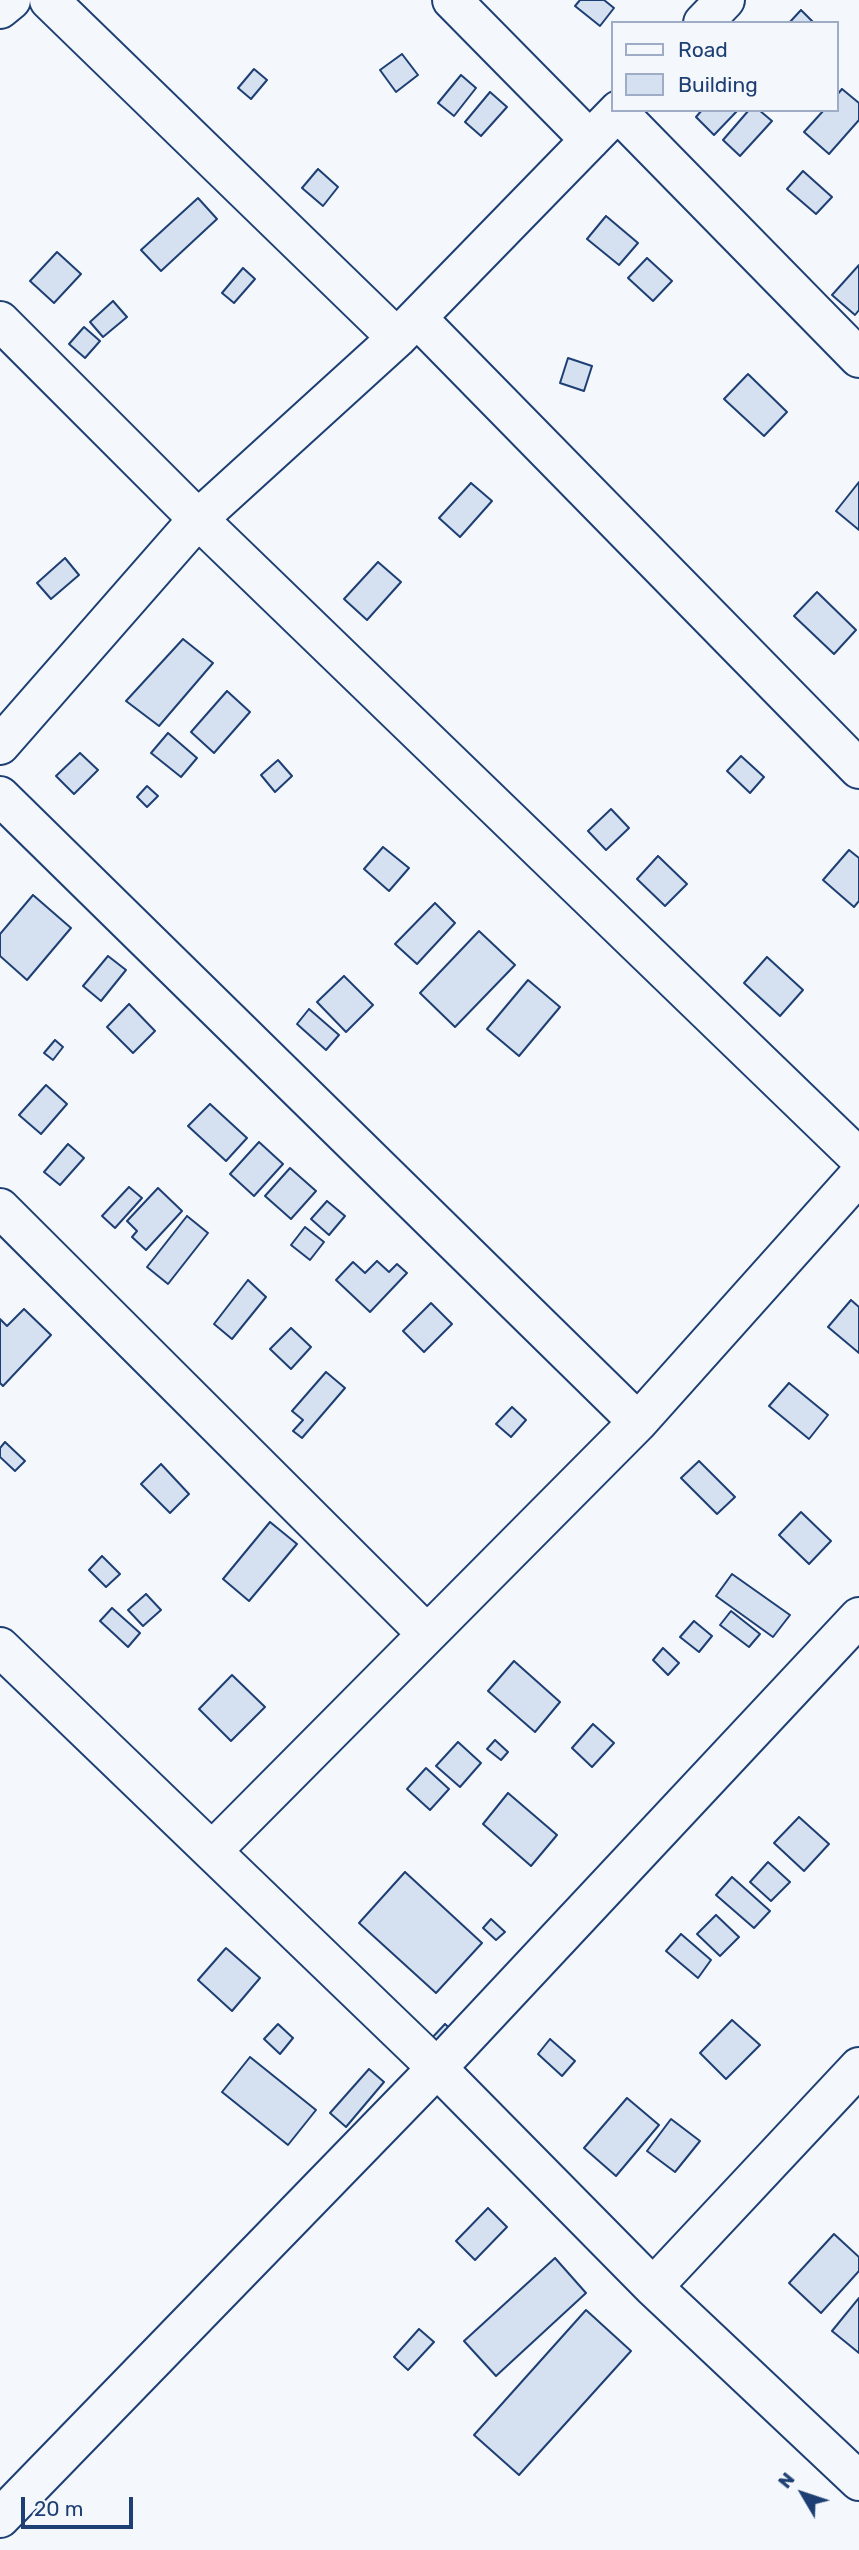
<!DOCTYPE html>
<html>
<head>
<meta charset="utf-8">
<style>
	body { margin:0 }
	#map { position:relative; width:859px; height:2550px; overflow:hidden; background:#f4f7fb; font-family:Rubik,sans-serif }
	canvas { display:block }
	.legend { position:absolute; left:611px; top:21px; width:228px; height:91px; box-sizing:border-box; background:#f4f7fb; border:2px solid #9eadc5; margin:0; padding:9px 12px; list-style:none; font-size:21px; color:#1d3f73 }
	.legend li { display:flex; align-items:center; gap:14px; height:35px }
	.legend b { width:35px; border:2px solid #9eadc5 }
	.north { position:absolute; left:768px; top:2459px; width:70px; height:70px; -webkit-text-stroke:5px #f4f7fb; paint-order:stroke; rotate:309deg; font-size:19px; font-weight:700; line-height:28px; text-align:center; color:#1d3f73 }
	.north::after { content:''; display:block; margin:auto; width:24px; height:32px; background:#1d3f73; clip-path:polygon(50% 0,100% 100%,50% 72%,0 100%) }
	.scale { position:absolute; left:21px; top:2497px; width:112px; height:32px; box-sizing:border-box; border:4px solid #1d3f73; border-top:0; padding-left:9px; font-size:21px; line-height:24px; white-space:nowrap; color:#1d3f73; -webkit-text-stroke:5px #f4f7fb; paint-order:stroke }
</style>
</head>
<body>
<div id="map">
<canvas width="859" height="2550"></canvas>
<ul class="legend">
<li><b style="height:9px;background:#f4f7fb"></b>Road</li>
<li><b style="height:19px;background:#d5e0f0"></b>Building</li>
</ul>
<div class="north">N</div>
<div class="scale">20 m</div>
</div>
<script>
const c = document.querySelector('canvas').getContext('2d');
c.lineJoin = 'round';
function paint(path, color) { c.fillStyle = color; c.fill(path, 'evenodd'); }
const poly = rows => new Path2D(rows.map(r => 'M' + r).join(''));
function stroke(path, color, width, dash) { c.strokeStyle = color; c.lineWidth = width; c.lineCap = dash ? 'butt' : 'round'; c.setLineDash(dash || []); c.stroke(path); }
const building = poly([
	[580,0,604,0,614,8,600,26,575,6,580,0],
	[801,10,814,23,789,23,801,10],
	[402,54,418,75,396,92,380,70,402,54],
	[254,69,267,80,251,99,238,88,254,69],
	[461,75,476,88,454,116,438,103,461,75],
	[842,89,859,103,859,120,829,154,804,132,824,110,836,110,836,96,842,89],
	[490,92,507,107,481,136,465,122,490,92],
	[702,110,738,110,714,135,696,117,702,110],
	[749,110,759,110,772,121,740,156,723,140,749,110],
	[318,169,338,187,323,206,302,188,318,169],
	[803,171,832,197,816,214,787,189,803,171],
	[198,198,217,219,161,271,141,250,198,198],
	[606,216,638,243,619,265,587,239,606,216],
	[57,252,81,274,54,303,30,281,57,252],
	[647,258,672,281,653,301,628,278,647,258],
	[859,265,859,310,855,315,832,295,859,265],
	[243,268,255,279,234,303,222,293,243,268],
	[113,301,127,317,103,337,90,322,113,301],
	[84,327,100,341,85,358,69,344,84,327],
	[568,358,592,366,584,391,560,383,568,358],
	[748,374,787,412,764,436,724,399,748,374],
	[859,482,859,530,836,511,859,482],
	[471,483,492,501,460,537,439,518,471,483],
	[65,558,79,575,51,599,37,583,65,558],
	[378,562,401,582,367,620,344,599,378,562],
	[817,592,856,630,834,654,794,616,817,592],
	[183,639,213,663,159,726,126,701,183,639],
	[227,691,250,712,214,753,191,732,227,691],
	[168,733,197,758,181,777,151,753,168,733],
	[80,753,98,770,74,794,56,776,80,753],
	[741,756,764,777,750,793,727,771,741,756],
	[278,760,292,776,275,792,261,775,278,760],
	[147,786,158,796,147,807,137,797,147,786],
	[611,809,629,828,606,850,588,831,611,809],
	[383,847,409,868,389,891,364,869,383,847],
	[849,850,859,858,859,901,854,907,823,880,849,850],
	[658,856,687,884,665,906,637,879,658,856],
	[33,895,71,928,27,980,0,956,0,934,33,895],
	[435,903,455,923,417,964,395,944,435,903],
	[479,931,515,965,455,1027,420,993,479,931],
	[108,956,126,970,101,1001,83,986,108,956],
	[767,957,803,990,780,1016,744,983,767,957],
	[344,976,373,1005,346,1032,317,1002,344,976],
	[528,980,560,1007,519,1056,487,1029,528,980],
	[129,1004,155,1031,133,1053,107,1027,129,1004],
	[309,1009,339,1035,326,1050,297,1024,309,1009],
	[55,1040,63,1047,53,1060,44,1053,55,1040],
	[46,1085,67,1104,41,1134,19,1115,46,1085],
	[210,1104,247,1138,226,1161,188,1126,210,1104],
	[259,1142,283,1164,254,1196,230,1174,259,1142],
	[68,1144,84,1158,60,1185,44,1172,68,1144],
	[290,1168,316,1191,291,1219,265,1196,290,1168],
	[129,1187,142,1198,115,1228,102,1216,129,1187],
	[158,1188,182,1211,146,1250,132,1237,137,1231,127,1221,158,1188],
	[327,1201,345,1216,329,1235,311,1219,327,1201],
	[187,1216,208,1233,168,1284,147,1267,187,1216],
	[305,1227,324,1242,310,1260,291,1245,305,1227],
	[377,1261,389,1272,397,1264,407,1273,370,1312,336,1280,353,1262,365,1273,377,1261],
	[248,1280,266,1297,232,1339,214,1324,248,1280],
	[851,1300,859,1307,859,1353,828,1327,851,1300],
	[431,1303,452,1324,424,1352,403,1331,431,1303],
	[24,1309,51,1335,3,1386,0,1383,0,1319,7,1326,24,1309],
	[291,1328,311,1347,291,1369,270,1349,291,1328],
	[326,1372,345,1388,302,1438,293,1431,303,1420,292,1411,326,1372],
	[789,1383,828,1415,809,1439,769,1406,789,1383],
	[512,1407,526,1420,511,1437,496,1424,512,1407],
	[5,1442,25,1461,15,1471,0,1457,0,1448,5,1442],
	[699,1461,735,1497,717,1514,681,1478,699,1461],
	[161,1464,189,1494,170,1513,141,1484,161,1464],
	[801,1512,831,1541,809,1564,779,1535,801,1512],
	[270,1522,297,1544,249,1601,223,1579,270,1522],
	[102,1556,120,1574,106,1587,89,1570,102,1556],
	[732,1574,790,1615,773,1637,716,1596,732,1574],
	[146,1594,161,1610,143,1626,128,1610,146,1594],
	[112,1608,140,1633,128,1647,100,1621,112,1608],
	[731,1611,760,1634,749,1647,720,1625,731,1611],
	[694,1621,712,1636,699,1652,680,1637,694,1621],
	[663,1648,679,1663,668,1675,653,1660,663,1648],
	[514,1661,560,1702,535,1732,488,1691,514,1661],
	[232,1675,265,1707,231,1741,199,1709,232,1675],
	[593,1724,614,1743,592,1767,572,1748,593,1724],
	[495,1740,508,1752,501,1760,487,1749,495,1740],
	[458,1742,481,1763,460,1787,436,1766,458,1742],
	[426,1768,449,1789,430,1810,407,1789,426,1768],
	[508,1793,557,1835,531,1866,483,1824,508,1793],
	[799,1817,829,1844,804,1871,774,1843,799,1817],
	[768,1862,790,1882,771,1901,750,1882,768,1862],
	[405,1872,482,1943,436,1993,359,1923,405,1872],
	[732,1877,770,1911,754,1928,716,1895,732,1877],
	[716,1915,739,1937,720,1956,697,1934,716,1915],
	[491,1919,505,1932,496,1940,483,1928,491,1919],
	[681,1934,711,1960,698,1978,666,1951,681,1934],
	[226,1948,260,1978,232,2011,198,1980,226,1948],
	[732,2020,760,2045,726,2079,700,2053,732,2020],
	[278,2024,293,2038,280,2054,264,2039,278,2024],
	[445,2024,455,2033,440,2050,430,2040,445,2024],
	[550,2039,575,2061,562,2076,538,2054,550,2039],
	[250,2057,316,2110,288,2145,222,2092,250,2057],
	[369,2069,384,2082,346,2127,330,2113,369,2069],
	[627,2098,659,2125,616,2176,584,2148,627,2098],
	[671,2119,700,2141,675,2172,647,2151,671,2119],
	[488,2208,507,2227,475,2260,456,2241,488,2208],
	[834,2234,859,2257,859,2271,821,2313,789,2283,834,2234],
	[555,2258,586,2293,496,2376,464,2341,555,2258],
	[859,2298,859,2353,832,2331,859,2298],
	[586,2310,631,2351,519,2475,474,2435,586,2310],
	[419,2329,434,2342,408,2370,394,2357,419,2329]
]);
paint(building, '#d5e0f0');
stroke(building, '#1d3f73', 2);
const minor = poly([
	[49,0,397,338],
	[452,0,590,140],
	[0,9,11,0],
	[703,23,725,0],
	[618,112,859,358],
	[417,318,859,769],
	[0,321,198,519,859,1158],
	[0,745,198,519,397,338,619,110],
	[0,796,638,1422],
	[0,1208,427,1634],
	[0,1647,437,2068,653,2287,859,2481],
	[212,1851,638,1422,859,1175],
	[653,2287,859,2067],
	[0,2518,437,2068,859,1617]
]);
stroke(minor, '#1d3f73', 42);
stroke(minor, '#f4f7fb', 38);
</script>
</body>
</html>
